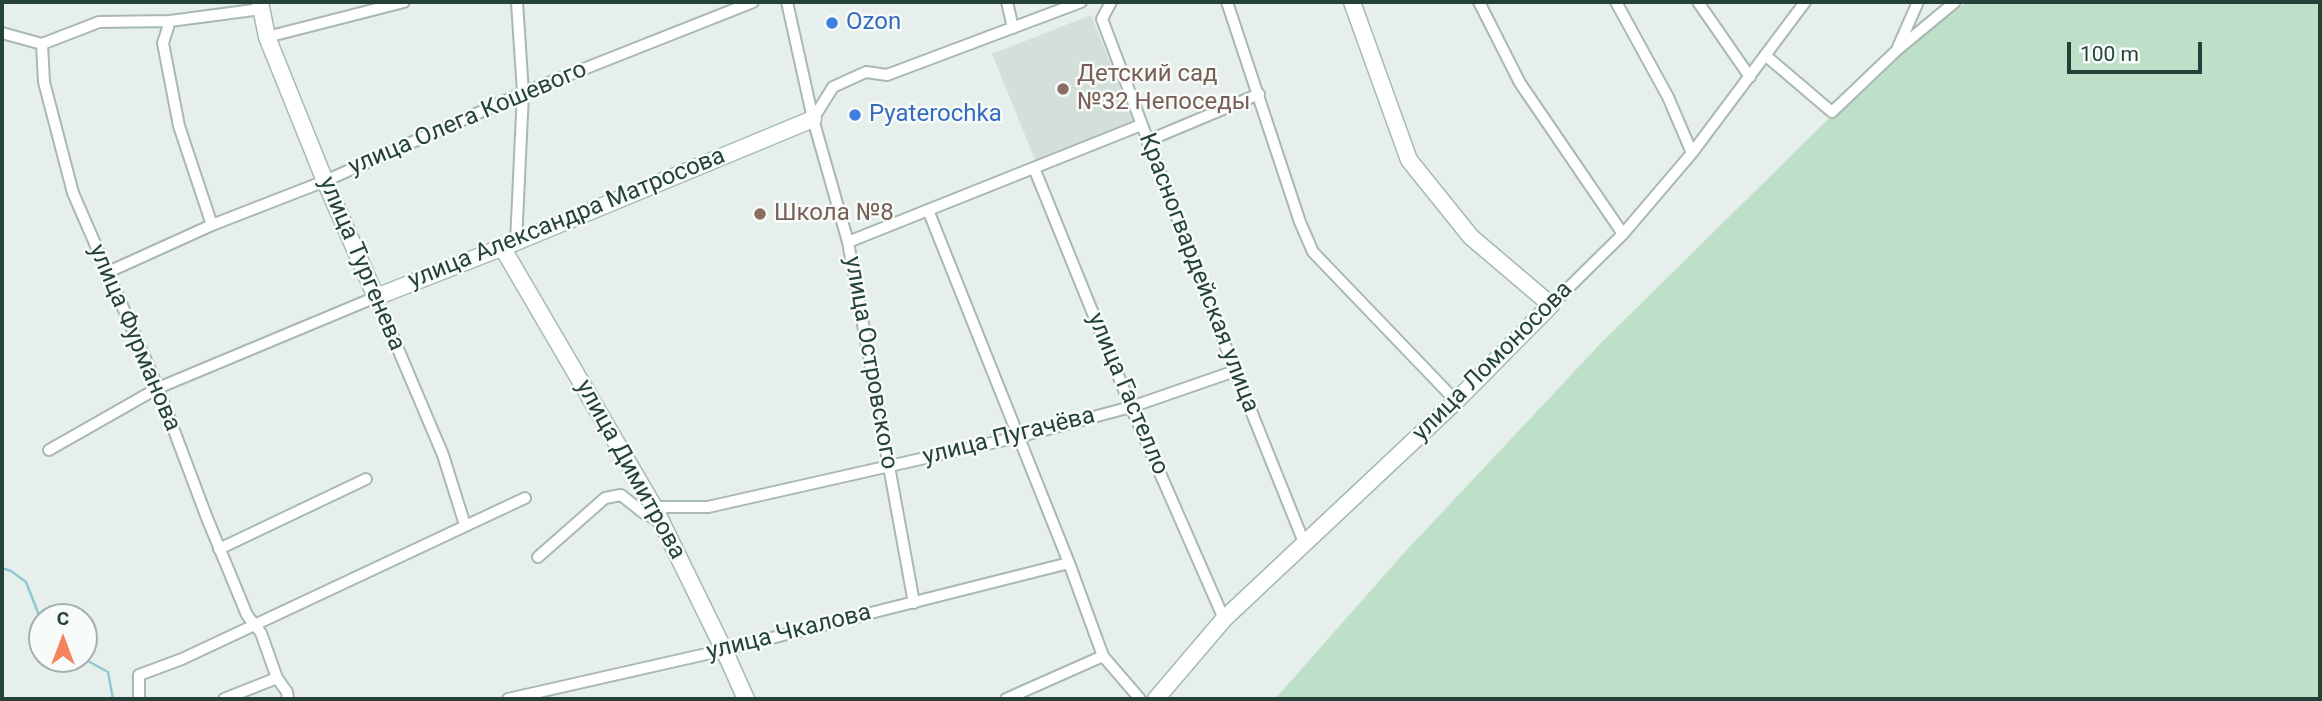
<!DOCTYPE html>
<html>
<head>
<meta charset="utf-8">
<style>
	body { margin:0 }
	#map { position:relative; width:2322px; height:701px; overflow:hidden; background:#e6efeb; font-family:Roboto,sans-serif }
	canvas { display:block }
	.frame { position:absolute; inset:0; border:4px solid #24423a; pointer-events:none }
	.north { position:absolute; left:28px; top:603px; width:70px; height:70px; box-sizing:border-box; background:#f7fbf9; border:2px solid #a3b1ad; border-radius:50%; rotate:0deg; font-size:19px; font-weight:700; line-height:28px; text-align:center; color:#24423a }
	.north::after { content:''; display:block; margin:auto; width:24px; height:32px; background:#f4845f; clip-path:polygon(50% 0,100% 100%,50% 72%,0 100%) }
	.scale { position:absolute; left:2067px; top:42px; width:135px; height:32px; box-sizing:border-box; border:4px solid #24423a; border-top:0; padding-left:9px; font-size:21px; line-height:24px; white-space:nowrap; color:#24423a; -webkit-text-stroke:5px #f7fbf9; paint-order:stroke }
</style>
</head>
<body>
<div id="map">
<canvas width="2322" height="701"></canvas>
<div class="frame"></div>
<div class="north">С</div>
<div class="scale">100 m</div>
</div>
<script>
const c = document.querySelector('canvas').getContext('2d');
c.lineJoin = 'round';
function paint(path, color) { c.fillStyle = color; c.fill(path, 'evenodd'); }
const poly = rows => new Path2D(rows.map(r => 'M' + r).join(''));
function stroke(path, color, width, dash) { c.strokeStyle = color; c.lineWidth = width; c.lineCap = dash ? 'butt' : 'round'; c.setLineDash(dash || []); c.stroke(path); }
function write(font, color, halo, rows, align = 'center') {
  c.font = font + ' Roboto,sans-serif'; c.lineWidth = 5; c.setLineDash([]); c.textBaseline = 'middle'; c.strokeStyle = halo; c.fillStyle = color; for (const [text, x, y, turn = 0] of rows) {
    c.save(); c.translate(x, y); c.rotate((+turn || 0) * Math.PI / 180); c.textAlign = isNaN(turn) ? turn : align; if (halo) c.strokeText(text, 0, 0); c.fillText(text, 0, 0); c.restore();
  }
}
paint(poly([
	[1091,15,1134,123,1036,162,992,54]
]), '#d4dfda');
paint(poly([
	[1967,2,2320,2,2320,699,1275,699,1403,554,1602,342,1878,70]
]), '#bfe0c8');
stroke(poly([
	[2,568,11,571,26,582,42,623],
	[84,659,108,672,113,699]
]), '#8ec9d4', 2.5);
const street = poly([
	[787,2,813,119,848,242,914,603],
	[1007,2,1013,28],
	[1111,2,1102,19,1235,371,1305,545],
	[1227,2,1300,222,1313,252,1456,401],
	[1479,2,1520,83,1623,234],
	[1616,2,1668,97,1692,153],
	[1698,2,1750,77],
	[170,21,163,43,179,126,212,225],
	[2,33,42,44],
	[267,37,404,2],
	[42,44,44,82,73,193,158,388,207,518,247,615,261,633,277,678,287,692,288,699],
	[42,44,99,22,170,21,261,9],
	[1898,47,1918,2],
	[1765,55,1832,112,1897,50,1955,2],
	[813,119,833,87,866,72,887,75,1081,2],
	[1147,141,1259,94],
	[1034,168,1131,407,1224,619],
	[928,210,1069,563,1103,656,1140,699],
	[516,242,523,93,517,2],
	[848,242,1141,125],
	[106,273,212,225,325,181,523,93,753,2],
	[1551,305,1623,234,1692,153,1805,2],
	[49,450,158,388,376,297,443,455,465,525],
	[654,507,708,507,1018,437,1131,407,1235,371],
	[219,549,366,479],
	[538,557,605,498,621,495,645,514,661,521],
	[139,699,139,675,182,659,525,498],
	[224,699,277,678],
	[508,699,724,650,1069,563],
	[1006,699,1103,656]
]);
const secondary = poly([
	[260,2,267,37,325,181,376,297,516,242,813,119],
	[502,247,654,507,724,650,746,699],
	[1156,699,1224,619,1456,401,1551,305,1471,237,1409,160,1352,2]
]);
stroke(street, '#a8b8b2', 14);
stroke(secondary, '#a4bbb3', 19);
stroke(street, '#fff', 10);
stroke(secondary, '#fff', 16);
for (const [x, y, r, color] of [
	[832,23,7,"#3f7fe0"],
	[1063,89,7,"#8d6e63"],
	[855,115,7,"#3f7fe0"],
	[760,214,7,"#8d6e63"]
]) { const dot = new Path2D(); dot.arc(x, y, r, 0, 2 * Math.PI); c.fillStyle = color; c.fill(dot); stroke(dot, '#f7fbf9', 2.5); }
write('24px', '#366cbe', '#f7fbf9', [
	["Ozon",846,23],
	["Pyaterochka",869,115]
], 'left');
write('24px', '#785e54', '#f7fbf9', [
	["Детский сад",1077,75],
	["№32 Непоседы",1077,103],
	["Школа №8",774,214]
], 'left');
write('24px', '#24423a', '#f7fbf9', [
	["улица Олега Кошевого",468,119,-23],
	["улица Александра Матросова",567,219,-22],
	["улица Тургенева",361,264,67],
	["Красногвардейская улица",1198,273,69],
	["улица Фурманова",134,338,67],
	["улица Ломоносова",1493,362,-45],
	["улица Островского",870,363,80],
	["улица Гастелло",1127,394,67],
	["улица Пугачёва",1009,437,-14],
	["улица Димитрова",630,470,61],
	["улица Чкалова",789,633,-14]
]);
</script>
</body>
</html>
